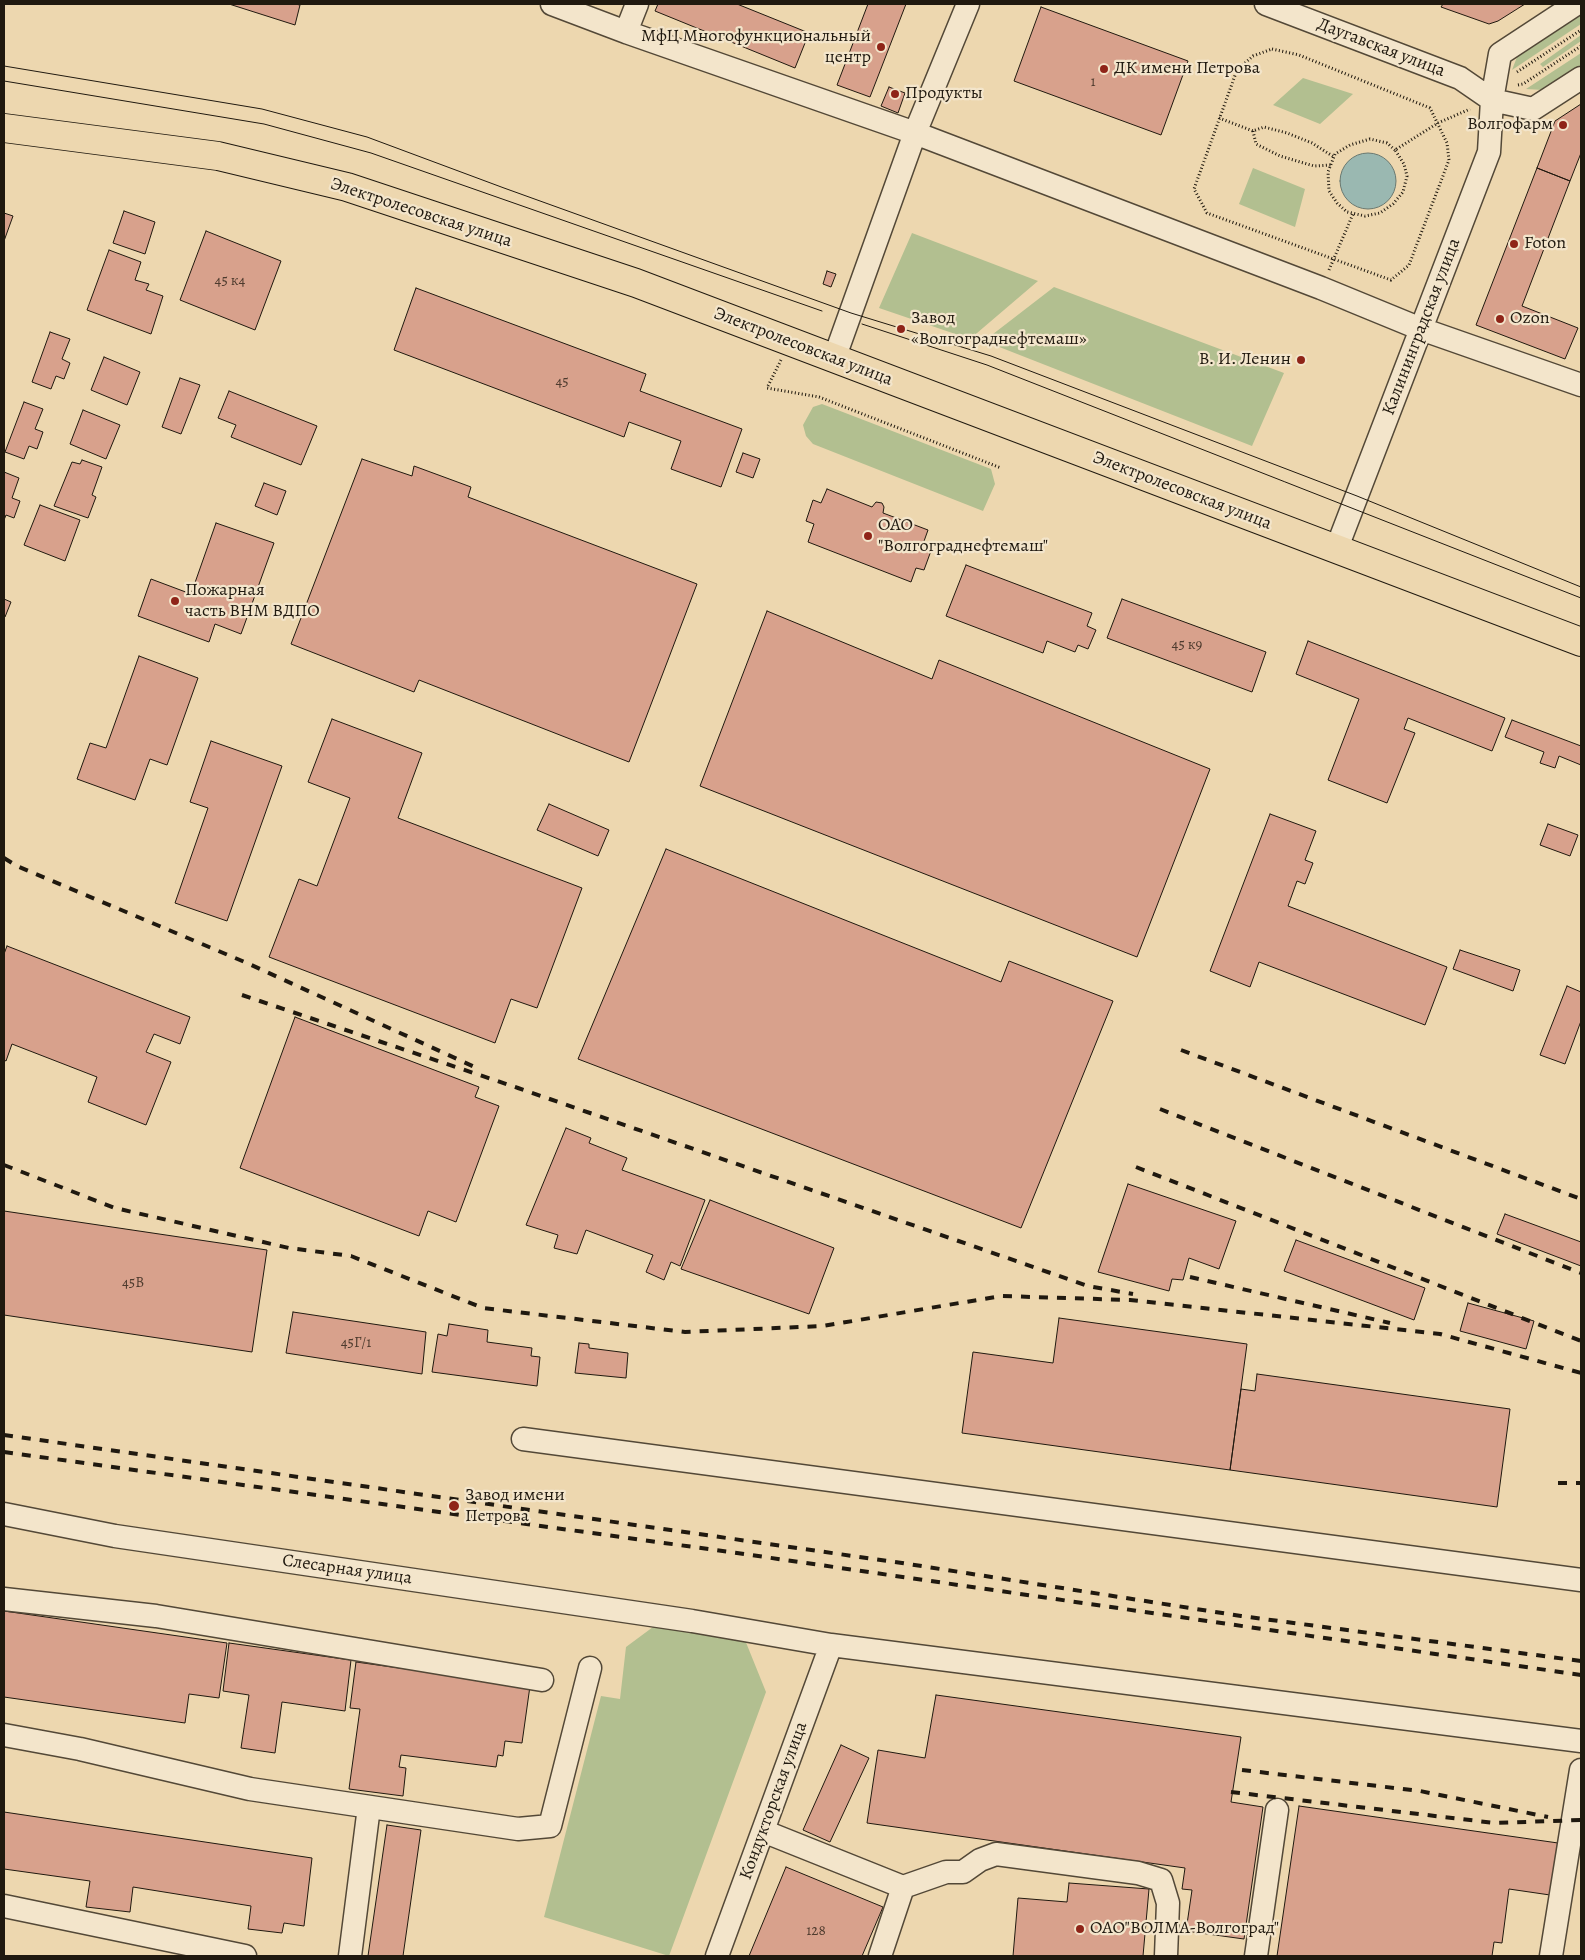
<!DOCTYPE html>
<html>
<head>
<meta charset="utf-8">
<style>
	body { margin:0 }
	#map { position:relative; width:1585px; height:1960px; overflow:hidden; background:#edd7af; font-family:Alegreya,serif }
	canvas { display:block }
	.frame { position:absolute; inset:0; border:5px solid #20190f; pointer-events:none }
</style>
</head>
<body>
<div id="map">
<canvas width="1585" height="1960"></canvas>
<div class="frame"></div>
</div>
<script>
const c = document.querySelector('canvas').getContext('2d');
c.lineJoin = 'round';
function paint(path, color) { c.fillStyle = color; c.fill(path, 'evenodd'); }
const poly = rows => new Path2D(rows.map(r => 'M' + r).join(''));
function stroke(path, color, width, dash) { c.strokeStyle = color; c.lineWidth = width; c.lineCap = dash ? 'butt' : 'round'; c.setLineDash(dash || []); c.stroke(path); }
function write(font, color, halo, rows, align = 'center') {
  c.font = font + ' Alegreya,serif'; c.lineWidth = 4.5; c.setLineDash([]); c.textBaseline = 'middle'; c.strokeStyle = halo; c.fillStyle = color; for (const [text, x, y, turn = 0] of rows) {
    c.save(); c.translate(x, y); c.rotate((+turn || 0) * Math.PI / 180); c.textAlign = isNaN(turn) ? turn : align; if (halo) c.strokeText(text, 0, 0); c.fillText(text, 0, 0); c.restore();
  }
}
paint(poly([
	[1581,15,1581,24,1512,70,1517,57],
	[1581,35,1581,41,1543,67,1540,64],
	[1581,53,1581,65,1543,90,1526,89],
	[1303,78,1353,94,1320,124,1273,105],
	[1253,168,1305,189,1295,227,1239,204],
	[912,233,1038,281,970,339,879,308],
	[1054,287,1284,373,1252,446,984,341],
	[822,404,991,469,995,484,983,511,813,444,806,436,803,425,813,407],
	[653,1627,745,1640,766,1692,669,1956,544,1917,601,1696,620,1699,626,1647]
]), '#b2bf90');
const water = poly([
	'1340 181a28 28 0 1 1 56 0a28 28 0 1 1-56 0Z'
]);
paint(water, '#9ab8b1');
stroke(water, '#697870', 1);
const building = poly([
	[229,4,295,4,300,5,295,25,229,4],
	[658,4,737,4,809,33,795,68,655,11,658,4],
	[868,4,906,4,870,97,837,85,868,4],
	[1443,4,1525,4,1498,21,1489,24,1441,7,1443,4],
	[1041,7,1188,61,1161,135,1014,81,1041,7],
	[889,87,905,93,898,113,881,106,889,87],
	[1581,104,1581,153,1570,181,1537,168,1555,121,1581,104],
	[1537,168,1570,181,1522,306,1578,328,1565,359,1476,325,1537,168],
	[124,211,155,222,145,254,113,243,124,211],
	[4,213,13,216,4,241,4,213],
	[206,231,281,261,255,330,180,300,206,231],
	[109,250,141,262,135,280,149,284,146,290,163,296,151,334,87,310,109,250],
	[827,271,836,274,831,287,823,284,827,271],
	[416,288,646,374,640,391,742,429,721,487,671,469,681,441,629,422,624,437,394,350,416,288],
	[50,332,70,339,62,359,70,363,64,379,56,376,51,389,32,382,50,332],
	[104,357,140,372,127,405,91,390,104,357],
	[180,378,200,385,181,434,162,427,180,378],
	[229,391,317,426,301,465,231,437,236,425,218,418,229,391],
	[24,402,43,409,35,429,43,432,37,449,29,446,24,459,5,452,24,402],
	[83,410,120,425,106,459,70,444,83,410],
	[743,453,760,459,753,478,736,472,743,453],
	[362,459,412,476,414,466,471,487,468,497,697,584,629,762,419,680,414,692,291,644,362,459],
	[82,460,102,467,92,495,96,497,88,518,54,506,72,462,80,464,82,460],
	[4,472,19,478,12,498,20,501,14,518,6,515,4,520,4,472],
	[264,483,286,491,277,515,255,506,264,483],
	[827,489,872,507,876,502,882,503,884,507,883,513,928,530,923,544,932,548,924,570,916,568,911,582,808,542,814,524,806,521,813,500,821,503,827,489],
	[40,505,80,520,65,561,24,545,40,505],
	[216,523,274,543,241,634,215,624,209,642,138,616,151,579,191,594,216,523],
	[966,565,1092,613,1087,626,1096,630,1088,649,1078,645,1075,652,1047,641,1043,653,946,616,966,565],
	[4,599,11,602,5,617,4,616,4,599],
	[1122,599,1266,652,1252,692,1107,638,1122,599],
	[767,611,932,679,939,660,1210,769,1137,957,700,786,767,611],
	[1308,641,1505,718,1492,751,1408,718,1404,729,1415,733,1387,803,1328,780,1359,699,1296,674,1308,641],
	[139,656,198,678,167,765,150,759,135,800,77,779,90,743,106,748,139,656],
	[332,719,422,753,398,818,582,888,537,1008,511,999,495,1043,269,957,299,879,317,886,350,798,308,782,332,719],
	[1512,720,1581,746,1581,765,1559,756,1555,768,1540,763,1544,752,1505,737,1512,720],
	[211,741,282,766,227,921,175,903,208,808,190,802,211,741],
	[549,804,609,830,598,856,537,830,549,804],
	[1270,814,1316,831,1305,860,1313,863,1305,884,1297,881,1288,906,1447,967,1425,1025,1259,962,1250,987,1210,971,1270,814],
	[1548,824,1578,835,1570,856,1540,845,1548,824],
	[666,849,1001,982,1009,961,1113,1001,1021,1228,578,1059,666,849],
	[7,946,190,1017,180,1044,154,1034,146,1052,171,1062,146,1125,88,1102,97,1077,12,1044,6,1061,4,1060,4,954,7,946],
	[1460,950,1520,970,1513,991,1453,969,1460,950],
	[1567,986,1581,992,1581,1021,1565,1064,1540,1055,1567,986],
	[295,1017,479,1087,475,1097,499,1106,456,1222,428,1211,419,1236,240,1168,295,1017],
	[566,1128,591,1138,589,1143,627,1158,622,1170,705,1200,680,1266,671,1262,664,1280,646,1272,653,1255,586,1230,577,1254,554,1248,558,1235,526,1225,566,1128],
	[1128,1184,1236,1221,1219,1269,1189,1258,1183,1280,1172,1279,1169,1291,1098,1272,1128,1184],
	[710,1200,834,1248,809,1314,681,1269,710,1200],
	[4,1211,267,1250,252,1352,4,1315,4,1211],
	[1505,1214,1581,1242,1581,1266,1497,1234,1505,1214],
	[1296,1240,1425,1288,1414,1320,1284,1271,1296,1240],
	[1468,1303,1534,1321,1526,1349,1460,1331,1468,1303],
	[293,1312,426,1332,422,1374,286,1353,293,1312],
	[1059,1318,1247,1344,1230,1470,962,1433,973,1352,1053,1363,1059,1318],
	[449,1324,488,1330,487,1342,532,1348,531,1356,540,1357,537,1386,432,1372,438,1334,447,1336,449,1324],
	[579,1343,589,1344,589,1348,628,1353,626,1378,575,1373,579,1343],
	[1257,1374,1510,1409,1497,1507,1230,1470,1241,1389,1255,1391,1257,1374],
	[4,1611,227,1643,219,1698,189,1694,185,1723,4,1697,4,1611],
	[229,1643,351,1660,345,1711,282,1702,275,1753,241,1748,249,1695,223,1691,229,1643],
	[356,1662,530,1686,522,1743,505,1741,503,1756,498,1755,496,1767,401,1755,399,1767,406,1768,403,1796,349,1789,360,1709,350,1708,356,1662],
	[936,1695,1241,1737,1231,1802,1263,1807,1244,1939,1186,1931,1192,1890,1182,1889,1185,1868,867,1823,878,1750,925,1758,936,1695],
	[841,1745,869,1758,830,1842,803,1830,841,1745],
	[1299,1806,1558,1843,1550,1895,1509,1889,1502,1943,1494,1942,1492,1956,1277,1956,1299,1806],
	[4,1812,312,1858,304,1926,284,1923,282,1933,248,1929,251,1906,133,1887,130,1912,86,1907,90,1881,4,1869,4,1812],
	[387,1825,421,1830,403,1956,368,1956,387,1825],
	[786,1867,883,1907,862,1956,749,1956,786,1867],
	[1069,1883,1149,1889,1143,1956,1013,1956,1018,1898,1067,1902,1069,1883]
]);
paint(building, '#d8a18c');
stroke(building, '#20190f', 1);
const minor = poly([
	[552,4,626,32,915,133,1321,288,1421,329,1581,385],
	[1266,4,1460,78,1492,100,1533,109,1581,78],
	[626,32,637,4],
	[834,359,915,133,968,4],
	[1336,550,1489,152,1492,100,1500,54,1576,4],
	[523,1439,1581,1580],
	[4,1514,115,1536,692,1621,831,1645,1581,1741],
	[4,1599,156,1616,542,1680],
	[4,1735,80,1749,250,1789,518,1829,550,1826,590,1668],
	[763,1831,903,1887,880,1956],
	[903,1887,946,1872,963,1872,980,1860,996,1854,1138,1873,1161,1880,1168,1903,1166,1956],
	[4,1906,245,1956],
	[350,1956,369,1807],
	[717,1956,831,1645],
	[1256,1956,1277,1810],
	[1551,1956,1581,1770]
]);
const major = poly([
	[4,128,218,156,347,187,636,283,1581,642]
]);
stroke(minor, '#534837', 25);
stroke(major, '#20190f', 30);
stroke(poly([
	[1272,49,1299,55,1430,108,1447,143,1449,160,1409,265,1391,280,1207,213,1194,189,1237,70,1253,56,1272,49],
	[1517,72,1581,30],
	[1518,85,1523,84,1581,46],
	[1219,118,1253,131,1264,127,1287,133,1312,143,1334,157],
	[1253,131,1256,144,1280,156,1314,166,1331,165],
	[1395,150,1387,143,1370,139,1350,145,1335,154,1328,172,1329,191,1337,203,1347,212,1365,216,1380,213,1393,204,1403,192,1407,176,1404,164,1395,150,1438,123,1470,109],
	[1329,270,1353,214],
	[781,360,767,388,819,397,1001,468]
]), '#20190f', 3, [1, 2.5]);
stroke(minor, '#f3e5cb', 22);
stroke(major, '#edd7af', 28);
stroke(poly([
	[4,66,262,109,367,137,504,188,851,313,991,356,1357,496,1581,587],
	[4,81,264,124,371,153,822,311],
	[862,324,987,365,1581,598]
]), '#20190f', 1);
stroke(poly([
	[4,858,17,866,247,963,479,1069],
	[242,995,518,1088,1088,1286,1133,1294],
	[1181,1050,1581,1199],
	[1160,1109,1581,1273],
	[4,1165,115,1208,289,1248,351,1256,483,1308,685,1332,823,1326,1001,1296,1130,1300,1440,1334,1581,1373],
	[1136,1167,1581,1341],
	[1190,1277,1390,1323],
	[4,1435,902,1563,1241,1616,1581,1661],
	[4,1452,737,1553,1581,1675],
	[1558,1483,1581,1483],
	[1242,1770,1420,1791,1548,1817],
	[1231,1792,1495,1823,1581,1820]
]), '#20190f', 4, [9, 9]);
for (const [x, y, r, color] of [
	[881,47,5,"#8f2418"],
	[1104,69,5,"#8f2418"],
	[895,94,5,"#8f2418"],
	[1563,125,5,"#8f2418"],
	[1514,244,5,"#8f2418"],
	[1500,319,5,"#8f2418"],
	[901,329,5,"#8f2418"],
	[1301,360,5,"#8f2418"],
	[868,536,5,"#8f2418"],
	[175,601,5,"#8f2418"],
	[454,1506,6,"#8f2418"],
	[1080,1929,5,"#8f2418"]
]) { const dot = new Path2D(); dot.arc(x, y, r, 0, 2 * Math.PI); c.fillStyle = color; c.fill(dot); stroke(dot, '#f3e5cb', 2); }
write('15px', '#4e3b2e', null, [
	["1",1093,82],
	["45 к4",230,281],
	["45",562,382],
	["45 к9",1187,645],
	["45В",133,1283],
	["45Г/1",356,1343],
	["128",816,1931]
]);
write('18px', '#20190f', '#f3e5cb', [
	["МфЦ Многофункциональный",871,37,"right"],
	["центр",871,58,"right"],
	["ДК имени Петрова",1114,69],
	["Продукты",905,94],
	["Волгофарм",1553,125,"right"],
	["Foton",1524,244],
	["Завод",911,319],
	["«Волгограднефтемаш»",911,340],
	["Ozon",1510,319],
	["В. И. Ленин",1291,360,"right"],
	["ОАО",878,526],
	["\"Волгограднефтемаш\"",878,547],
	["Пожарная",185,591],
	["часть ВНМ ВДПО",185,612],
	["Завод имени",465,1496],
	["Петрова",465,1517],
	["ОАО\"ВОЛМА-Волгоград\"",1090,1929]
], 'left');
write('18px', '#20190f', '#f3e5cb', [
	["Даугавская улица",1381,48,21],
	["Электролесовская улица",421,213,18],
	["Калининградская улица",1422,327,-69],
	["Электролесовская улица",803,347,21],
	["Электролесовская улица",1182,491,21],
	["Слесарная улица",347,1570,8],
	["Кондукторская улица",774,1801,-70]
]);
</script>
</body>
</html>
